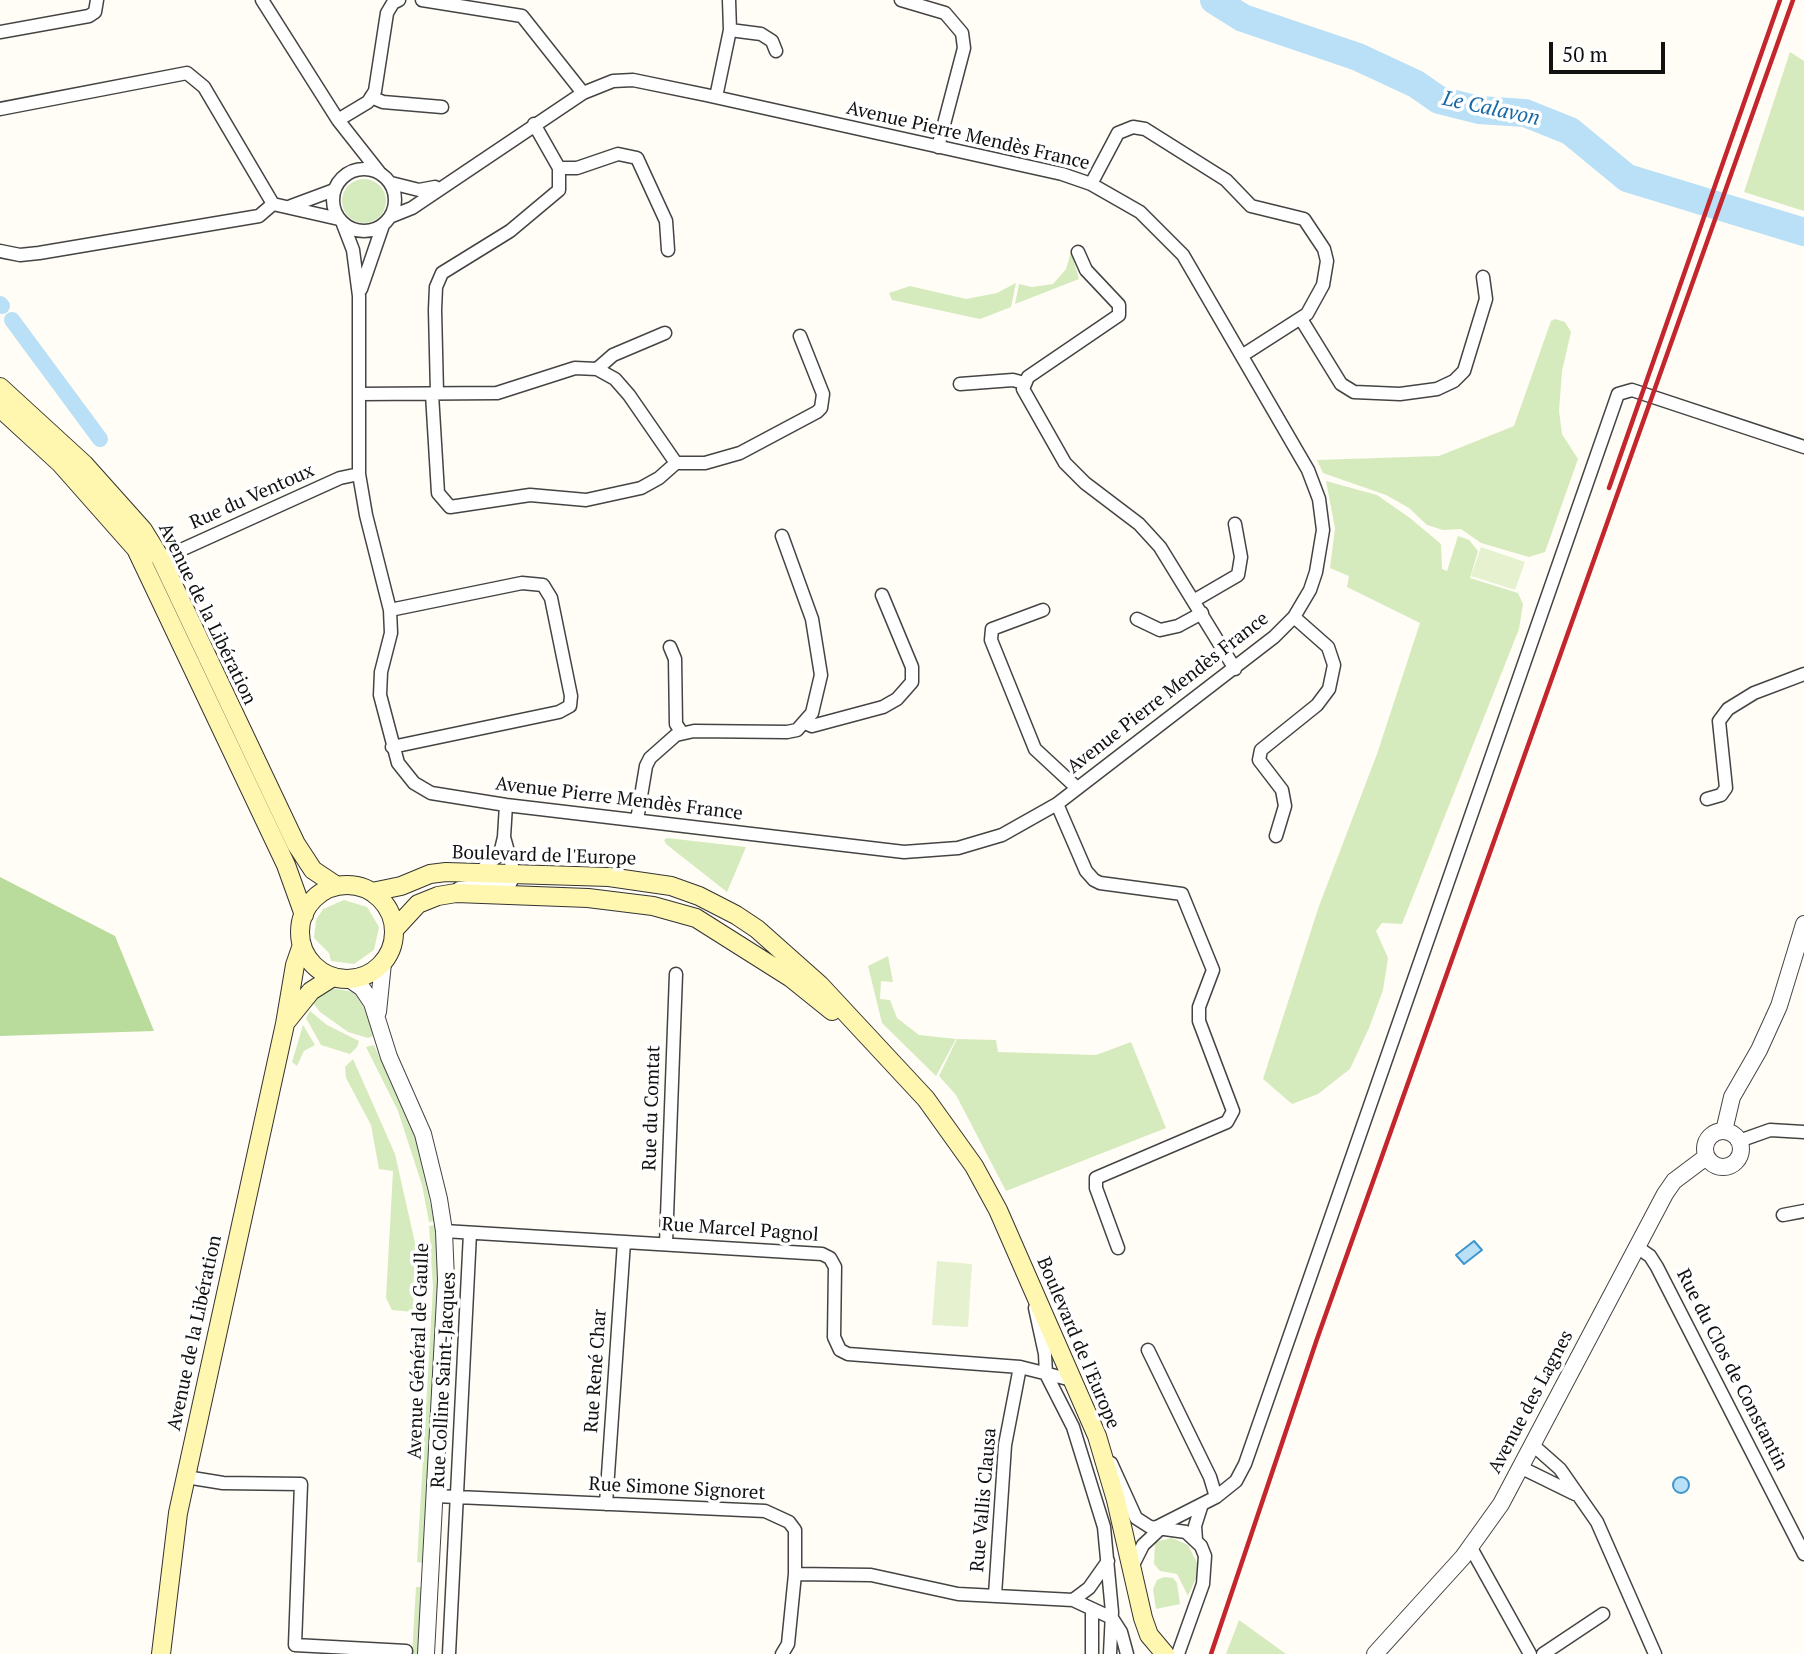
<!DOCTYPE html>
<html>
<head>
<meta charset="utf-8">
<style>
	body { margin:0 }
	#map { position:relative; width:1804px; height:1654px; overflow:hidden; background:#fffdf5; font-family:"PT Serif",serif }
	canvas { display:block }
	.scale { position:absolute; left:1549px; top:42px; width:116px; height:32px; box-sizing:border-box; border:4px solid #111; border-top:0; padding-left:9px; font-size:21px; line-height:24px; white-space:nowrap; color:#111; -webkit-text-stroke:5px #fff; paint-order:stroke }
</style>
</head>
<body>
<div id="map">
<canvas width="1804" height="1654"></canvas>
<div class="scale">50 m</div>
</div>
<script>
const c = document.querySelector('canvas').getContext('2d');
c.lineJoin = 'round';
function paint(path, color) { c.fillStyle = color; c.fill(path, 'evenodd'); }
const poly = rows => new Path2D(rows.map(r => 'M' + r).join(''));
function stroke(path, color, width, dash) { c.strokeStyle = color; c.lineWidth = width; c.lineCap = dash ? 'butt' : 'round'; c.setLineDash(dash || []); c.stroke(path); }
function write(font, color, halo, rows, align = 'center') {
  c.font = font + ' "PT Serif",serif'; c.lineWidth = 7; c.setLineDash([]); c.textBaseline = 'middle'; c.strokeStyle = halo; c.fillStyle = color; for (const [text, x, y, turn = 0] of rows) {
    c.save(); c.translate(x, y); c.rotate((+turn || 0) * Math.PI / 180); c.textAlign = isNaN(turn) ? turn : align; if (halo) c.strokeText(text, 0, 0); c.fillText(text, 0, 0); c.restore();
  }
}
paint(poly([
	[1790,52,1804,61,1804,211,1744,192],
	'342 201a22 22 0 1 1 44 0a22 22 0 1 1-44 0Z',
	[1071,252,1079,279,1015,304,1019,284,1032,287,1053,284,1066,269],
	[1016,283,1011,307,980,319,892,300,889,293,910,286,966,299,997,293],
	[1555,319,1565,322,1571,332,1562,371,1559,411,1562,434,1578,459,1545,552,1529,557,1481,543,1461,529,1443,530,1427,525,1409,508,1386,495,1323,473,1317,460,1439,456,1514,426,1551,321],
	[1326,481,1377,495,1410,518,1441,544,1442,569,1447,571,1458,536,1469,540,1478,551,1470,578,1518,593,1523,604,1519,629,1402,924,1382,923,1376,931,1388,958,1383,990,1369,1028,1350,1069,1318,1094,1292,1104,1263,1079,1319,906,1377,754,1420,623,1347,587,1349,576,1330,568,1335,528],
	[667,838,746,847,727,892,666,844,664,840],
	[344,900,367,907,379,927,374,950,354,964,331,961,329,953,314,938,316,920,323,909],
	[888,956,893,982,881,981,880,999,890,1000,897,1018,919,1035,956,1039,936,1076,882,1023,868,966],
	[330,988,349,991,356,995,368,1015,373,1036,368,1038,348,1032,320,1012,312,1002],
	[310,1011,327,1025,359,1041,357,1047,350,1054,321,1045,306,1018],
	[303,1025,315,1045,304,1051,297,1066,292,1062],
	[957,1039,996,1040,998,1052,1096,1055,1131,1042,1166,1128,1006,1191,956,1095,939,1076],
	[374,1045,416,1141,434,1221,429,1222,422,1185,398,1111,366,1047],
	[353,1059,395,1154,415,1243,413,1312,392,1310,386,1298,393,1171,379,1169,371,1125,346,1078,345,1067],
	[435,1225,439,1288,423,1563,417,1562,433,1287,429,1226],
	[1172,1538,1188,1545,1198,1565,1198,1574,1188,1596,1177,1574,1160,1571,1154,1564,1155,1542],
	[1164,1577,1173,1578,1177,1583,1180,1604,1156,1609,1153,1589,1157,1580],
	[416,1587,421,1587,419,1654,412,1654],
	[1239,1620,1286,1654,1226,1654]
]), '#d5ebbd');
paint(poly([
	[0,877,115,936,154,1031,0,1036]
]), '#b9dc9c');
paint(poly([
	[1481,547,1525,562,1515,590,1471,576],
	[937,1261,972,1264,968,1327,932,1325]
]), '#e6f2cf');
const water = poly([
	[1474,1241,1482,1250,1464,1264,1456,1255,1474,1241],
	'1673 1485a8 8 0 1 1 16 0a8 8 0 1 1-16 0Z'
]);
paint(water, '#b9e0f7');
stroke(water, '#3f96cf', 2);
stroke(poly([
	[0,304,2,306],
	[12,320,100,439]
]), '#b9e0f7', 16);
stroke(poly([
	[1214,0,1243,18,1358,57,1416,84,1439,100,1479,110,1525,113,1570,131,1627,178,1804,232]
]), '#b9e0f7', 28);
const minor = poly([
	[262,0,338,120,379,172],
	[422,0,522,16,583,93],
	[901,0,945,13,962,33,964,48,938,147],
	[730,30,761,34,772,41,776,51],
	[0,32,89,16,95,12,97,0],
	[371,97,383,102,442,107],
	[716,97,730,30,729,0],
	[0,109,187,73,204,87,273,204],
	[338,120,368,102,375,91,387,13,393,3,399,0],
	[559,168,577,168,618,154,637,158,666,221,668,250],
	'333 200a31 31 0 1 1 62 0a31 31 0 1 1-62 0Z',
	[391,183,419,190,435,187],
	[1091,184,1118,133,1133,127,1145,129,1226,180,1251,206,1304,219,1324,249,1327,261,1323,285,1307,314,1243,355],
	[273,204,339,219],
	[291,206,334,190],
	[343,224,353,250,359,296,359,474,366,515,390,610,391,633,381,672,380,695,398,763,414,783,431,793,506,805,904,852,958,848,1002,835,1057,804,1274,637,1294,617,1310,590,1316,572,1323,530,1319,499,1308,470,1183,255,1140,212,1091,184,1062,174,706,95,633,80,613,81,583,93,412,208,392,216],
	[0,251,20,255,39,253,259,216,273,204],
	[1078,252,1086,270,1119,305,1119,315,1028,377,1023,389,1065,463,1085,483,1139,524,1160,547,1235,669],
	[361,289,383,225],
	[1301,319,1341,384,1354,392,1400,394,1437,389,1454,381,1464,371,1486,299,1483,277],
	[597,369,613,355,665,333],
	[960,384,1013,380,1024,383],
	[437,393,435,310,436,287,442,273,510,231,559,190,559,168,534,124],
	[359,394,497,393,575,368,597,369,615,379,629,395,676,463],
	[432,394,438,493,450,507,530,495,586,500,641,488,659,478,676,463,705,463,740,453,817,412,821,408,823,394,800,336],
	[161,559,340,478,359,474],
	[1195,600,1238,575,1241,557,1235,524],
	[390,610,522,583,543,585,551,598,571,696,570,706,559,712,392,747],
	[1043,610,992,629,991,640,1035,749,1077,788],
	[1137,619,1160,630,1178,626,1202,613],
	[670,647,675,659,676,724,682,733],
	[805,723,812,726,883,707,897,699,912,682,912,667,882,595],
	[1707,799,1721,795,1726,788,1719,721,1728,709,1754,693,1804,674],
	[1057,804,1086,871,1094,880,1100,883,1182,894,1213,970,1199,1007,1199,1021,1233,1111,1227,1122,1096,1178,1096,1188,1118,1248],
	[637,820,646,766,650,758,676,735,694,731,787,732,797,730,812,713,821,675,812,619,782,536],
	[1276,836,1285,806,1282,790,1259,760,1261,750,1317,705,1329,689,1334,665,1328,647,1294,617],
	[478,873,500,854,504,837,506,805],
	[459,888,511,882,514,873,504,837],
	[1739,1141,1770,1130,1804,1132],
	[1783,1215,1804,1211],
	[444,1231,822,1254,830,1258,835,1267,834,1337,840,1350,848,1354,1020,1367,1072,1380],
	[666,1243,676,974],
	[1637,1247,1650,1256,1657,1267,1804,1554],
	[1035,1308,1045,1354,1046,1374,1073,1427,1104,1527,1112,1612,1110,1654],
	[1148,1350,1210,1477,1216,1497],
	[1534,1446,1560,1469,1597,1522,1655,1654],
	[1111,1463,1136,1518,1150,1527,1186,1532,1201,1546,1205,1556,1203,1584,1178,1654],
	[1522,1468,1575,1494],
	[186,1477,223,1483,301,1484,295,1645,406,1651,405,1654],
	[435,1496,765,1511,789,1522,795,1530,795,1574,871,1575,958,1594,1073,1600,1112,1618,1121,1632,1127,1654],
	[606,1504,624,1242],
	[1155,1528,1216,1497,1236,1481,1245,1464,1618,394,1632,390,1804,447],
	[1196,1540,1195,1526,1202,1504],
	[1471,1548,1530,1654],
	[1131,1569,1143,1545,1160,1529],
	[995,1595,1005,1445,1020,1367],
	[1073,1600,1089,1588,1108,1561],
	[1092,1609,1092,1654],
	[449,1654,470,1233],
	[782,1654,788,1644,795,1574],
	[1543,1654,1603,1614]
]);
const tertiary = poly([
	[349,979,362,988,372,1003,389,1057,423,1134,439,1199,444,1231,446,1280,426,1654],
	[378,1012,383,963],
	'1705 1149a18 18 0 1 1 36 0a18 18 0 1 1-36 0Z',
	[1724,1131,1732,1097,1759,1050,1779,1006,1804,924],
	[1375,1654,1463,1557,1501,1504,1665,1194,1674,1181,1706,1157]
]);
const secondary = poly([
	[0,387,84,464,143,530,161,559,296,844,313,870,337,886],
	[0,408,60,463,136,549,286,865,304,915],
	'300 932a47 47 0 1 1 94 0a47 47 0 1 1-94 0Z',
	[372,892,401,886,430,874,446,872,609,877,671,886,699,896,736,915,757,929,820,985,926,1099,974,1166,998,1210,1097,1436,1116,1500,1143,1618,1149,1635,1165,1654],
	[394,930,418,904,438,896,456,893,588,898,653,906,696,918,791,978,832,1011],
	[286,1022,311,991,333,977],
	[161,1654,178,1513,285,1024,295,965,302,945]
]);
stroke(minor, '#444', 15);
stroke(tertiary, '#444', 18);
stroke(secondary, '#333', 20);
stroke(minor, '#fff', 12);
stroke(tertiary, '#fff', 16);
stroke(secondary, '#fff6b0', 18);
stroke(poly([
	[1609,488,1780,0],
	[1211,1654,1317,1339,1793,0]
]), '#c4262e', 4.5);
write('19px', '#111', '#fff', [
	["Avenue Pierre Mendès France",968,136,13],
	["Rue du Ventoux",252,497,-24],
	["Avenue de la Libération",207,614,64],
	["Avenue Pierre Mendès France",1168,693,-38],
	["Avenue Pierre Mendès France",619,799,7],
	["Boulevard de l'Europe",544,856,2],
	["Rue du Comtat",652,1108,-88],
	["Rue Marcel Pagnol",740,1230,4],
	["Avenue de la Libération",195,1333,-78],
	["Boulevard de l'Europe",1078,1343,67],
	["Avenue Général de Gaulle",419,1351,-88],
	["Rue du Clos de Constantin",1732,1370,63],
	["Rue René Char",596,1371,-86],
	["Rue Colline Saint-Jacques",444,1380,-87],
	["Avenue des Lagnes",1531,1402,-62],
	["Rue Simone Signoret",677,1489,3],
	["Rue Vallis Clausa",984,1500,-85]
]);
write('italic 21px', '#1768a6', '#fff', [
	["Le Calavon",1491,109,12]
]);
</script>
</body>
</html>
